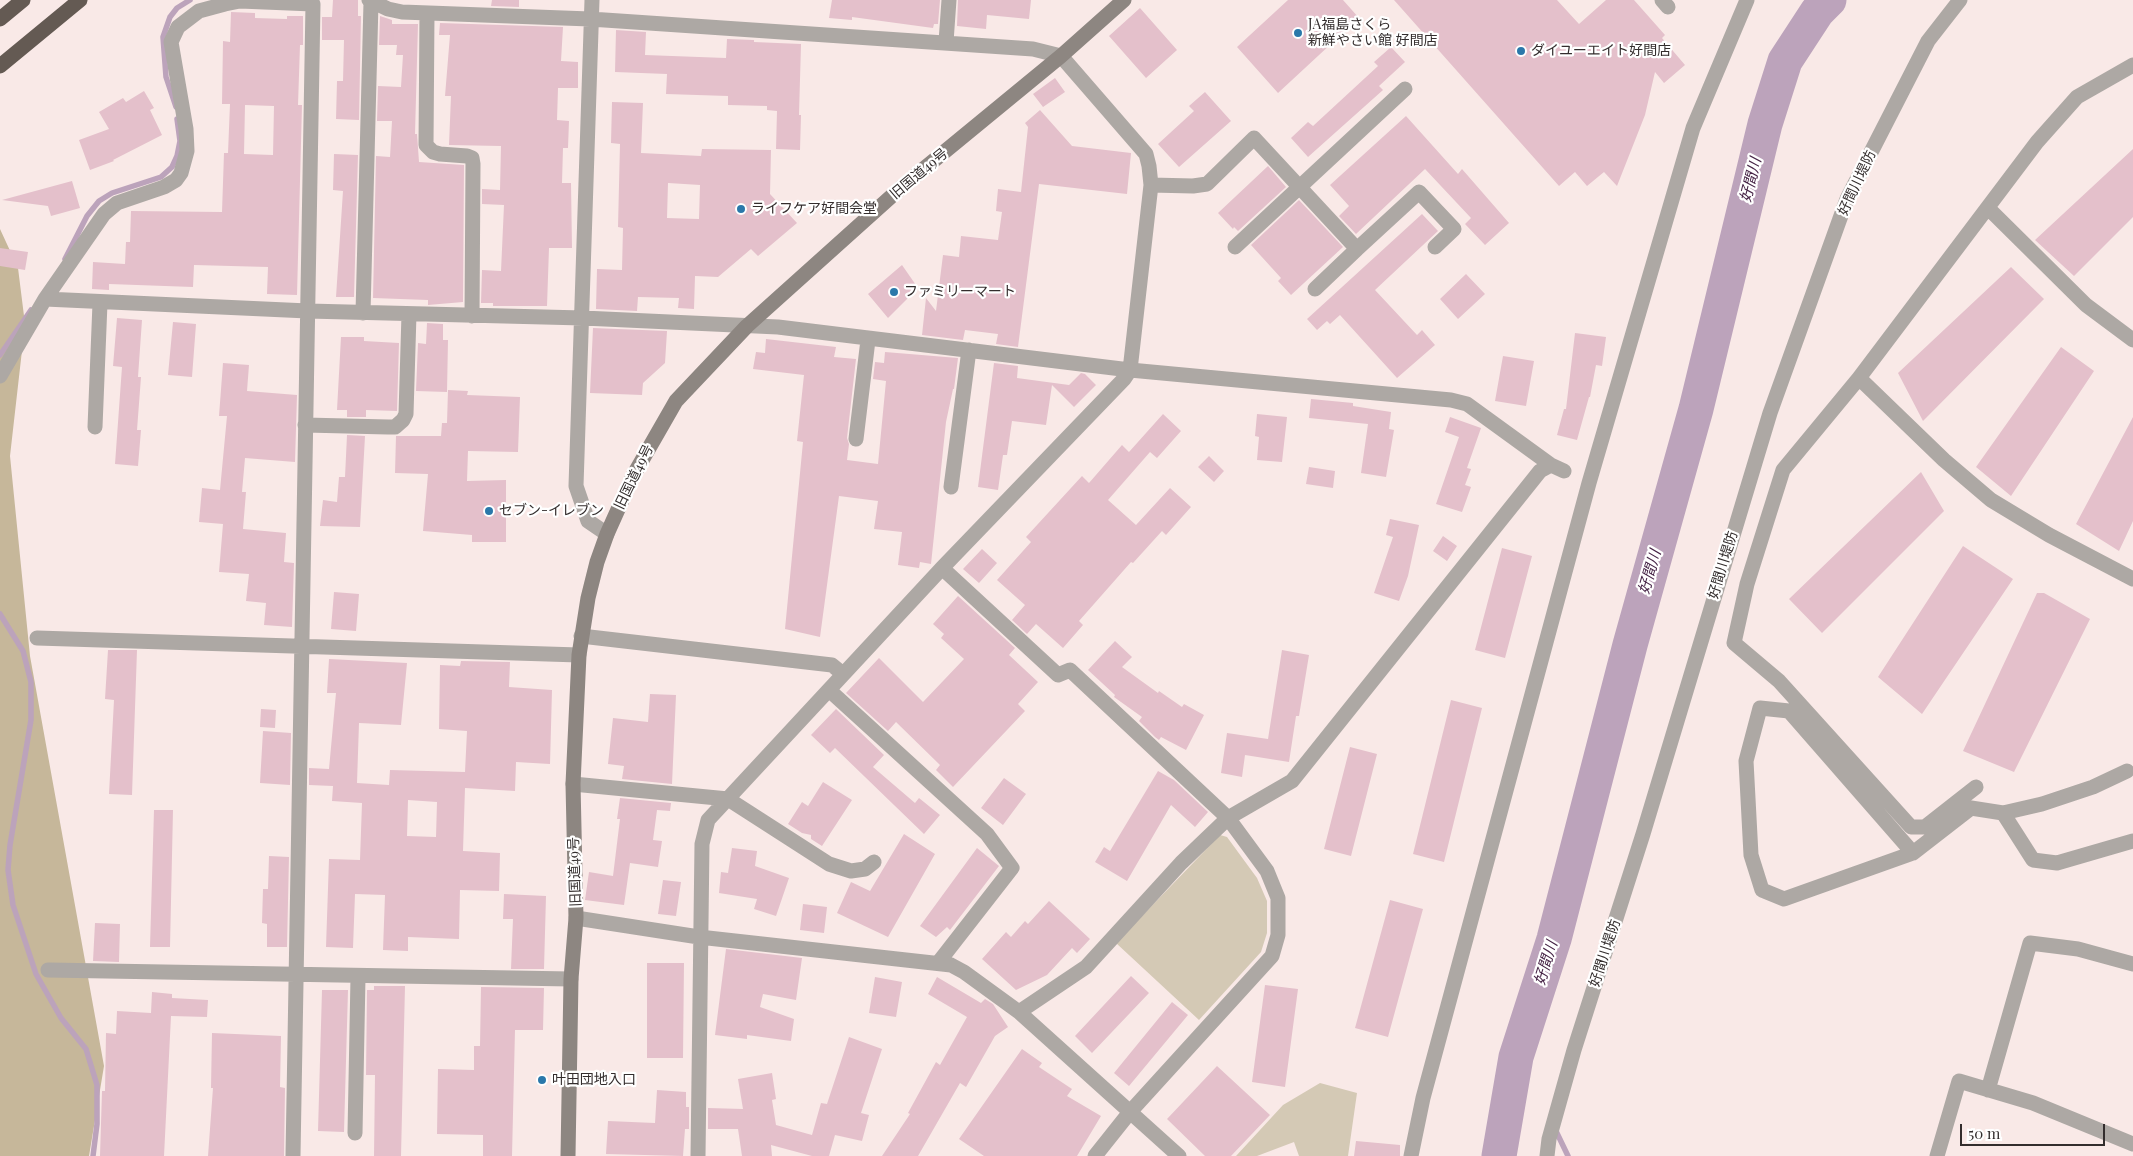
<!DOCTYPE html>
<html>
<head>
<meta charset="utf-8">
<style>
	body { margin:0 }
	#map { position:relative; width:2133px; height:1156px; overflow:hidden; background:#f9e9e7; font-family:"Playfair Display",serif }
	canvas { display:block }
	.scale { position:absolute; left:1960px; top:1124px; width:145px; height:22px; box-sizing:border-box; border:2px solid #332d2d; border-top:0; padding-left:6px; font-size:15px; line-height:18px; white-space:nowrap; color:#332d2d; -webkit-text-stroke:4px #fff; paint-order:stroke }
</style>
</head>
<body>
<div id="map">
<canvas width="2133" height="1156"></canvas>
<div class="scale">50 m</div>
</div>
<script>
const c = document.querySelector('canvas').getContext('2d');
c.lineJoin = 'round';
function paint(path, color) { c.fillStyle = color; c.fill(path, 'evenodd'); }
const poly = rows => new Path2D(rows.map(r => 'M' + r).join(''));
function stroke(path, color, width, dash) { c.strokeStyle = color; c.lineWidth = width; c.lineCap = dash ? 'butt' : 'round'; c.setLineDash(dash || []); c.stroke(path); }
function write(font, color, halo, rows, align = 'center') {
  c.font = font + ' "Playfair Display","Noto Sans JP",serif'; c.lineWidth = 4.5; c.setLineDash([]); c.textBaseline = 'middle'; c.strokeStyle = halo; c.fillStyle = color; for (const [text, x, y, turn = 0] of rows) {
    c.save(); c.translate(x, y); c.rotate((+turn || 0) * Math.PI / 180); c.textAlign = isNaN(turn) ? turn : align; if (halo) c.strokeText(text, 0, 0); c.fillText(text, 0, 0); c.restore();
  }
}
paint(poly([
	[1220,835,1227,837,1257,878,1267,901,1267,933,1261,952,1199,1020,1116,943],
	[1320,1083,1357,1093,1348,1156,1299,1156,1294,1142,1257,1156,1236,1156,1283,1105]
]), '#d4c9b5');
paint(poly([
	[0,229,18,268,25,324,10,456,30,656,104,1066,89,1156,0,1156]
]), '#c6b79a');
stroke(poly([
	[176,107,166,77,163,37,170,17,177,8,190,0],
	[65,259,87,216,99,201,112,193,161,177,172,167,177,156,180,141,177,119],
	[0,355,31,310],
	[0,614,23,651,31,682,31,720,10,845,8,870,13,905,36,974,61,1018,86,1049,97,1085,97,1124,93,1156],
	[1555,1129,1568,1156]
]), '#bca3bb', 5.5);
stroke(poly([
	[1499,1156,1516,1057,1554,939,1630,645,1696,409,1765,124,1785,61,1817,12,1829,0]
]), '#bca3bb', 35);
paint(poly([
	[333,0,358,0,358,16,361,16,359,120,336,119,337,81,343,81,344,40,322,40,322,17,332,17],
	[492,0,519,0,519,7,491,6],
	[832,0,940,0,938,24,934,24,933,28,852,17,852,20,829,18],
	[958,0,1031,0,1029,19,987,15,986,29,957,26],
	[1288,0,1343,0,1359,18,1278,93,1237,47],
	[1394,0,1557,0,1579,24,1606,0,1634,0,1665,35,1662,38,1685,65,1664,83,1655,72,1645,115,1617,186,1604,172,1587,186,1575,172,1559,186],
	[1140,8,1177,50,1146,78,1109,36],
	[231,12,255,13,255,18,287,19,287,16,303,16,303,45,300,45,298,105,302,105,297,295,267,294,268,267,194,265,193,287,109,284,109,290,92,289,93,262,125,264,126,242,130,242,131,211,222,212,224,153,228,153,230,104,222,104,223,41,230,42],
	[245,105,274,106,273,155,244,154],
	[380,16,392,20,392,24,418,24,415,134,417,134,419,162,464,165,463,302,428,305,428,300,373,298,376,156,390,157,392,121,377,121,378,86,401,87,403,55,396,55,397,45,379,45],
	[440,23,563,27,561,61,578,62,578,88,558,88,557,120,569,121,568,148,563,148,562,183,571,183,572,248,549,248,547,306,493,306,493,303,481,303,482,270,501,271,504,205,482,204,482,189,500,190,501,146,449,145,451,96,445,96,450,35,439,35],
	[616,30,646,32,645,55,726,58,727,39,754,40,754,42,801,44,799,115,801,115,800,150,776,149,777,111,767,110,767,106,728,105,728,96,666,94,667,74,615,72],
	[1391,47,1405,62,1379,86,1383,90,1308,157,1291,138,1308,122,1313,126,1378,66,1374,62],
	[1055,78,1065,92,1043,107,1033,94],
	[144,91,154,108,150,110,162,135,113,160,114,161,90,170,79,140,109,129,99,112,123,98,126,102],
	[1205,92,1231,121,1179,167,1158,144,1194,111,1189,106],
	[612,102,643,103,641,153,701,156,702,149,771,150,770,194,797,223,758,256,751,249,718,277,695,276,694,309,678,308,679,298,638,297,637,311,596,309,597,269,622,270,623,228,618,227,620,144,611,143],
	[668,183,700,185,699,219,667,218],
	[1040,110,1072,146,1131,153,1127,194,1039,184,1018,347,996,344,998,334,965,330,963,340,922,335,926,298,936,311,943,255,959,257,961,236,998,240,1002,212,996,211,998,189,1021,192,1028,127,1025,123],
	[1406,116,1458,174,1462,169,1509,223,1485,245,1465,224,1471,218,1425,169,1356,234,1339,216,1349,206,1330,185],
	[2133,149,2133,217,2074,276,2035,240],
	[334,154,358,155,354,297,336,297,343,191,333,190],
	[1268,166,1286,187,1238,231,1234,227,1233,229,1218,213],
	[72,181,80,208,51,216,48,206,2,200],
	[1299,200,1343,247,1291,295,1278,281,1281,278,1251,245],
	[1422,214,1438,231,1375,290,1417,335,1422,330,1435,345,1397,378,1340,315,1330,324,1327,321,1317,330,1307,319],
	[0,248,28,252,25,270,0,266],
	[902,265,918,288,888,318,868,294],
	[2011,267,2044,299,1923,421,1898,373],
	[1466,274,1485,294,1458,319,1440,299],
	[117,318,142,320,138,377,141,377,137,430,141,430,138,466,115,464,122,367,113,366],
	[173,322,196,324,192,377,168,375],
	[427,323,443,324,443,340,448,340,447,392,416,391,418,343,426,344],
	[593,328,667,331,665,363,643,383,642,395,590,393],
	[1575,333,1606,337,1602,366,1596,365,1590,397,1589,397,1577,440,1557,435,1564,409,1566,409],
	[341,337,364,337,364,341,399,343,397,411,366,410,366,417,347,417,347,410,337,410],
	[766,339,836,347,834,357,856,359,847,438,849,444,847,460,878,464,886,381,873,379,875,362,884,363,885,352,958,358,954,389,953,389,946,422,931,564,920,562,919,568,898,565,902,532,874,529,878,501,839,496,820,637,785,629,803,442,797,441,804,375,753,369,756,352,765,353],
	[2061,347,2094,371,2011,496,1976,467],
	[1503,356,1534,361,1526,406,1495,401],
	[223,363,249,365,247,391,297,395,295,462,245,458,242,492,246,492,243,529,286,533,284,562,294,563,292,627,264,625,266,603,246,601,249,574,219,572,223,524,199,522,202,488,220,490,227,416,219,416],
	[994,363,1018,366,1017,378,1069,385,1081,373,1085,374,1096,385,1074,407,1052,385,1046,425,1012,421,1007,455,1003,455,998,490,978,487],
	[448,390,468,391,467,395,520,397,518,452,468,451,467,481,506,480,506,542,472,542,472,535,423,531,428,474,395,473,396,436,441,436,442,423,447,423],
	[1311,399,1353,403,1353,406,1391,412,1389,429,1394,430,1386,477,1361,473,1368,424,1309,418],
	[1163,414,1181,431,1157,458,1150,452,1108,500,1136,525,1170,488,1191,507,1166,535,1162,531,1133,563,1131,562,1079,621,1083,625,1063,648,1036,624,1027,634,1012,620,1025,605,997,580,1031,542,1026,537,1082,476,1089,483,1122,445,1129,452],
	[1257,414,1287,417,1282,462,1257,460,1259,437,1255,436],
	[1450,417,1481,428,1467,468,1471,469,1465,485,1471,487,1462,512,1436,504,1459,437,1445,432],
	[2133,417,2133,521,2119,551,2076,524],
	[347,435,365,436,360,527,320,526,323,500,337,502,339,477,345,477],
	[1209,456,1224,471,1214,482,1198,467],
	[1309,467,1335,471,1333,488,1306,484],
	[1921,472,1944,511,1822,633,1789,599],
	[1390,519,1419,525,1408,576,1399,601,1374,593,1393,537,1386,535],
	[1443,536,1457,546,1447,561,1433,551],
	[1963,546,2013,579,1922,714,1878,677],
	[1502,548,1532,556,1505,658,1475,650],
	[982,549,997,563,979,583,963,569],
	[334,592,359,594,356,631,331,629],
	[2037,593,2044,593,2090,619,2014,772,1963,751],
	[958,596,1015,648,1009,655,1038,682,1018,704,1025,711,953,787,936,770,940,765,896,722,888,731,846,693,879,658,923,702,964,659,941,638,944,634,933,624],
	[1115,641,1132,657,1122,667,1158,693,1159,691,1182,707,1184,704,1204,715,1186,750,1161,737,1159,740,1155,737,1139,721,1142,717,1114,697,1115,695,1088,670],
	[108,650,137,650,132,795,109,794,114,700,105,699],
	[1282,650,1309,655,1299,716,1296,716,1289,762,1245,755,1242,777,1221,773,1227,733,1268,739],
	[329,659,407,663,401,725,359,723,357,783,389,785,390,770,465,772,467,731,439,729,440,665,460,666,461,661,510,662,509,687,552,690,550,764,516,762,515,791,465,788,463,851,500,853,499,891,460,890,459,939,408,937,408,951,383,950,385,895,355,894,353,948,326,947,329,859,360,860,362,803,332,801,333,786,309,785,309,768,329,769,336,693,327,693],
	[408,800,437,802,436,837,407,836],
	[650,694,676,695,672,784,622,779,624,766,608,764,613,718,648,722],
	[1451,700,1482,708,1444,862,1413,854],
	[261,709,276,710,275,728,260,727],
	[836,709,884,755,873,767,915,803,919,798,940,815,924,834,835,748,830,753,811,735],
	[263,731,291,733,290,785,260,783],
	[1350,747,1377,754,1351,856,1324,849],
	[1158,771,1174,780,1208,812,1195,827,1171,805,1127,881,1095,862,1104,847,1110,851],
	[1004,778,1026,794,1003,825,981,808],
	[823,782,852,800,822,846,811,839,811,835,802,833,788,824,802,802,808,806],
	[620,798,671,803,670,811,657,810,653,840,662,841,658,867,630,863,624,905,585,900,589,872,613,876,620,819,617,819],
	[154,810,173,810,170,947,150,947],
	[904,834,935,854,888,937,837,913,851,882,870,891],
	[732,848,757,851,755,866,789,878,776,916,754,909,757,899,719,893,721,872,728,873],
	[977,848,999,866,950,930,947,927,936,937,920,926],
	[269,856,289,857,287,947,267,947,267,924,262,923,263,889,268,889],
	[663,880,681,882,676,916,658,914],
	[504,894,546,896,544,969,511,969,513,919,503,919],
	[1390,900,1423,909,1388,1037,1355,1028],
	[1049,901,1090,939,1077,953,1072,948,1047,975,1016,990,982,959,1006,932,1011,937,1025,921,1028,924],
	[803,904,827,907,824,933,800,930],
	[95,923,120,924,119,962,93,961],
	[726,949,802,958,796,1000,763,994,760,1007,794,1019,791,1041,747,1035,747,1039,715,1035],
	[647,963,684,963,683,1058,647,1058],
	[1131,976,1149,993,1092,1053,1075,1036],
	[875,977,902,982,896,1017,869,1013],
	[937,977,981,1003,985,999,993,1004,1008,1027,995,1036,966,1087,960,1083,918,1156,882,1156,910,1114,908,1113,936,1062,940,1065,967,1017,928,994],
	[1265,985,1298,989,1285,1087,1252,1082],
	[374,986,405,986,401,1156,374,1156,375,1075,366,1075,367,990,374,990],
	[481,987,544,988,543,1030,515,1030,512,1156,483,1156,483,1135,437,1134,438,1069,474,1070,474,1046,480,1046],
	[322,990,348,990,344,1132,318,1131],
	[152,992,172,994,172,998,208,1000,207,1017,171,1016,164,1156,100,1156,102,1091,105,1091,106,1033,116,1034,117,1011,151,1013],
	[1172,1002,1188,1015,1129,1086,1114,1073],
	[212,1033,281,1036,280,1087,285,1088,284,1156,208,1156,213,1088,211,1088],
	[849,1037,882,1049,861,1113,869,1115,862,1141,835,1135,829,1156,812,1156,771,1145,772,1156,742,1156,738,1129,708,1129,708,1108,743,1109,738,1079,772,1073,776,1099,772,1100,776,1125,812,1135,821,1103,827,1104],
	[1022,1049,1042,1063,1039,1067,1072,1089,1067,1096,1101,1116,1077,1156,984,1156,959,1139],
	[1217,1066,1270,1115,1231,1156,1205,1156,1167,1119],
	[657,1090,686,1092,686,1107,689,1107,689,1129,685,1129,683,1156,606,1154,608,1121,655,1123],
	[1356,1141,1400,1145,1400,1156,1354,1156]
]), '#e4c0cb');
stroke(poly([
	[369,0,388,9,402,12,590,19,1033,49,1061,56,1146,154,1149,166,1151,185,1130,370,1124,379,942,568,708,820,702,844,698,1156],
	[592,0,576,486,588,521,607,534],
	[1662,0,1668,7],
	[427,13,426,145,433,152,440,154,467,156,472,158,473,164,472,316],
	[946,42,949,0],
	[2133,65,2077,97,2037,142,1859,378,1944,460,1991,500,2049,535,2133,579],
	[1151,185,1193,186,1207,184,1254,138,1357,249,1419,192,1454,229,1435,247],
	[1988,208,2086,305,2133,340],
	[1235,247,1405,89],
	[1315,289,1357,249],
	[45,299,308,311,583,318,778,327,1130,370,1451,400,1467,404,1551,465,1564,471],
	[363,313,371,2],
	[0,376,45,299,104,214,117,203,164,187,176,180,181,173,187,151,186,129,171,42,178,27,199,11,225,4,240,1,313,4,293,1156],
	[1859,378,1783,470,1747,584,1734,643,1779,681,1911,827,1925,827,1976,787],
	[305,425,388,427,395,427,403,420,406,414,409,314],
	[95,427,100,303],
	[856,439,868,340],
	[951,487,969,350],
	[942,568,1058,675,1070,670,1228,818,1267,871,1278,898,1278,935,1272,956,1130,1112,1095,1156],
	[581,636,832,665,843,674],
	[37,638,579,655],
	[829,690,987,834,1012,868,938,963],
	[573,784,728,799,829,864,851,871,865,869,874,862],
	[2003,813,2042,804,2093,787,2127,771],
	[1913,853,1789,711,1760,708,1746,761,1751,855,1762,890,1784,899,1913,853,1971,808,2003,813,2033,860,2057,863,2133,841],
	[576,918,699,937,951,965,964,972,1019,1012,1179,1156],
	[48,970,571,979],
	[1019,1012,1086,967,1181,863,1228,818,1292,781,1540,471,1551,465],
	[1988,1090,2030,943,2078,949,2133,964],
	[355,1133,358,977],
	[1411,1156,1423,1098,1589,483,1693,128,1747,0],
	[1547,1156,1549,1139,1574,1050,1643,834,1770,413,1847,199,1928,41,1960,0],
	[1937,1156,1959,1081,2033,1103,2133,1144]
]), '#ada8a4', 15);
stroke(poly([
	[568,1156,571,979,576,918,573,784,579,655,588,598,597,562,607,534,633,476,676,401,747,326,904,185,1061,56,1124,0]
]), '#8d8681', 15);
stroke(poly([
	[0,19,23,0],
	[0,66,80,0]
]), '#645a53', 15);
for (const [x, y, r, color] of [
	[1298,33,5,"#2a78aa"],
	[1521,51,5,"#2a78aa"],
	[741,209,5,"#2a78aa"],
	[894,292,5,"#2a78aa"],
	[489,511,5,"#2a78aa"],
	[542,1080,5,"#2a78aa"]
]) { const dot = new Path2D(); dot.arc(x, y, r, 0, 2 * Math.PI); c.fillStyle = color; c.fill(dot); stroke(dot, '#fff', 2); }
write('14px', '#332d2d', '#fff', [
	["JA福島さくら",1308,25],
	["新鮮やさい館 好間店",1308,41],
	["ダイユーエイト好間店",1531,51],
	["ライフケア好間会堂",751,209],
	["ファミリーマート",904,292],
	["セブン-イレブン",499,511],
	["叶田団地入口",552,1080]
], 'left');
write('14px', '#332d2d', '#fff', [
	["旧国道49号",919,174,-40],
	["好間川堤防",1857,183,-65],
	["旧国道49号",634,477,-64],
	["好間川堤防",1723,565,-73],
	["旧国道49号",575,872,-92],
	["好間川堤防",1605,953,-72]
]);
write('italic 15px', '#462446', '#fff', [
	["好間川",1751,180,-76],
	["好間川",1650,572,-74],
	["好間川",1546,963,-73]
]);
</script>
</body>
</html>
